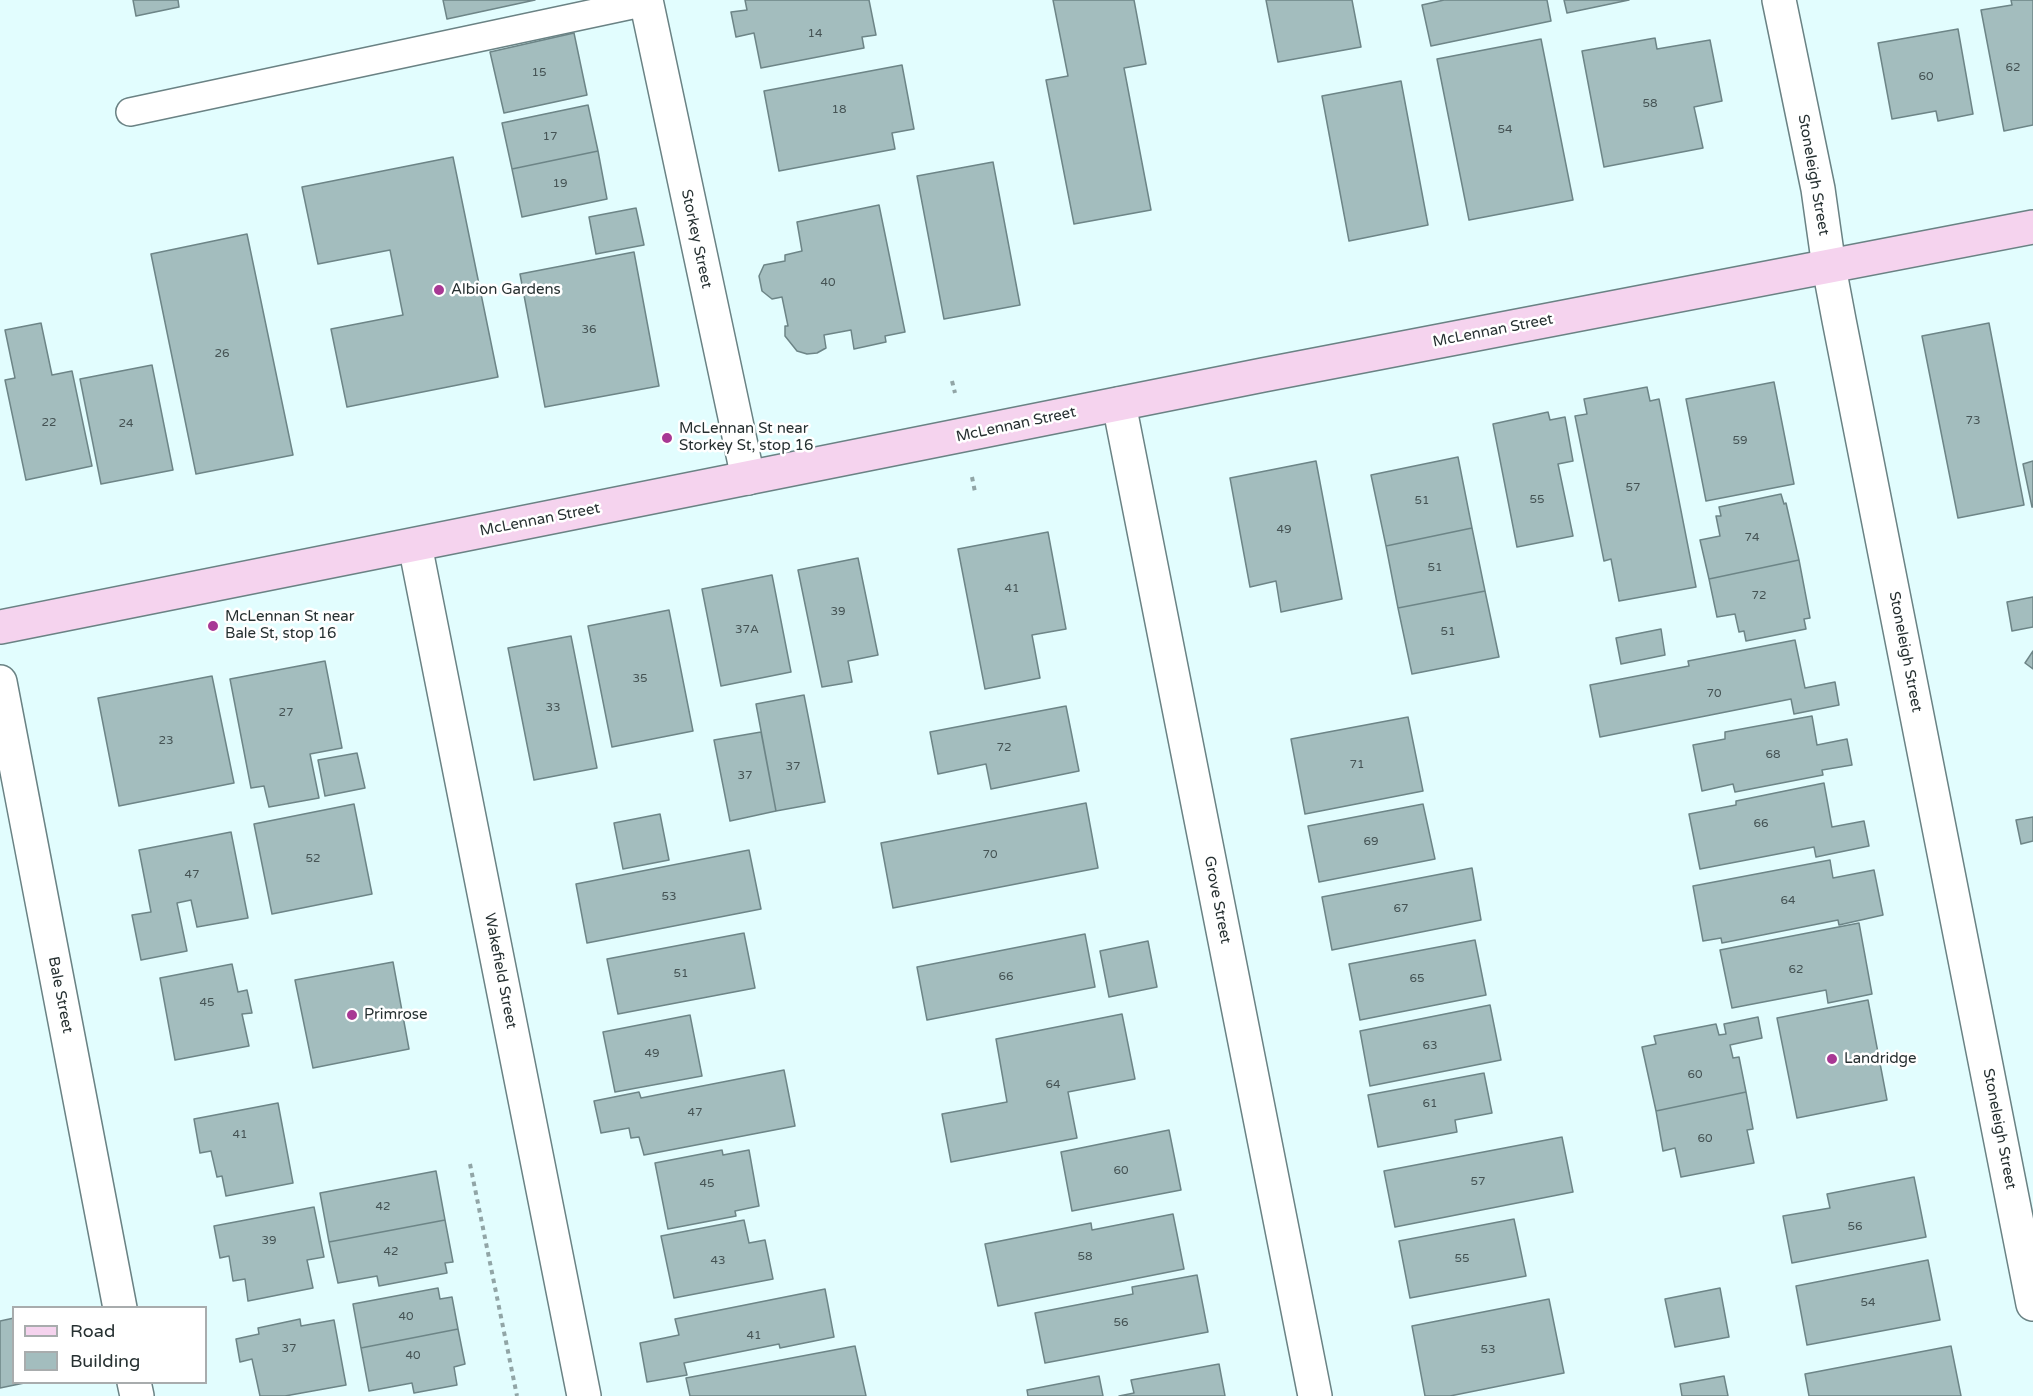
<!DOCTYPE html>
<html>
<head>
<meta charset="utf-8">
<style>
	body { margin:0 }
	#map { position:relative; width:2033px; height:1396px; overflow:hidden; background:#e2fdfe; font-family:"Varela Round",sans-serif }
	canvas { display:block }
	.legend { position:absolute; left:12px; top:1306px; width:195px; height:78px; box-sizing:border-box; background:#fff; border:2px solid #a8acad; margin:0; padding:8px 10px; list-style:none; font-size:18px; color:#263031 }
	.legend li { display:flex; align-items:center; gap:12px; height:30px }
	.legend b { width:30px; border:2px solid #a8acad }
</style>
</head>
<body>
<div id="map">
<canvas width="2033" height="1396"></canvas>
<ul class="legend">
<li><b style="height:8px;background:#f5d3ee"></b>Road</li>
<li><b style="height:16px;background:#a3bdbe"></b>Building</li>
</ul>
</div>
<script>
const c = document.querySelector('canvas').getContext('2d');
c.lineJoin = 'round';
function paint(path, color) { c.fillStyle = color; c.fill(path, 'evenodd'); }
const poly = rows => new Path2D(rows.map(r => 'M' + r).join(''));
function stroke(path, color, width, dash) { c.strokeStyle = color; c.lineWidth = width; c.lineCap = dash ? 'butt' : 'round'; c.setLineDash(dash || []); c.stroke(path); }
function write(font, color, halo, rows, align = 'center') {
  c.font = font + ' "Varela Round",sans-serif'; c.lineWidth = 5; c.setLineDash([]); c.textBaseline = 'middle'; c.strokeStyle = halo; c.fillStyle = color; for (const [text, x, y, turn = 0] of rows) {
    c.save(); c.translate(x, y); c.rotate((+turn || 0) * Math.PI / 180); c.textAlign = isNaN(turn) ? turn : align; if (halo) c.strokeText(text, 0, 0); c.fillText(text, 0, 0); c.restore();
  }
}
const building = poly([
	[133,0,178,0,179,7,136,16,133,0],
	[443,0,535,0,447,19,443,0],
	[745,0,869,0,876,35,862,37,864,48,761,68,754,33,736,37,731,12,747,10,745,0],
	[1053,0,1134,0,1146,64,1124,68,1151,210,1074,224,1046,80,1068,76,1053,0],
	[1266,0,1352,0,1361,47,1278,62,1266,0],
	[1444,0,1547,0,1551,21,1431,46,1422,5,1444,0],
	[1564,0,1629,0,1567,13,1564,0],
	[2011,0,2033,0,2033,125,2004,131,1981,10,2012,5,2011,0],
	[1958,29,1973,114,1938,121,1936,111,1892,119,1878,43,1958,29],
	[574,33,587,95,504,113,490,52,574,33],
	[1655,38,1657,49,1710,40,1722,101,1694,107,1703,148,1604,167,1582,51,1655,38],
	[1541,39,1573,200,1469,220,1437,59,1541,39],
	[902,65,914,129,892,133,895,149,779,171,764,91,902,65],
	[1401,81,1428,225,1349,241,1322,96,1401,81],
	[588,105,598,151,512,169,502,123,588,105],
	[598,151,607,199,522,217,512,169,598,151],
	[453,157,498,377,347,407,331,329,403,315,390,250,318,264,302,187,453,157],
	[993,162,1020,305,944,319,917,176,993,162],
	[879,205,905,332,885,336,886,342,854,349,851,330,824,335,826,348,817,353,807,354,797,351,785,336,785,326,788,326,782,297,772,299,762,291,759,276,764,265,785,261,785,255,802,251,797,222,879,205],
	[636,208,644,245,596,254,589,217,636,208],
	[247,234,293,455,196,474,151,254,247,234],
	[634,252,659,386,545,407,520,274,634,252],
	[41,323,52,375,72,371,92,466,26,480,5,380,15,378,5,330,41,323],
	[1989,323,2024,505,1958,518,1922,336,1989,323],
	[152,365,173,470,101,484,80,379,152,365],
	[1774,382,1794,484,1706,501,1686,399,1774,382],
	[1647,387,1650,401,1659,399,1696,587,1619,601,1611,559,1604,561,1575,416,1587,414,1584,399,1647,387],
	[1548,412,1550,420,1565,417,1573,461,1558,464,1573,536,1517,547,1493,424,1548,412],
	[1458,457,1472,528,1386,546,1371,475,1458,457],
	[1316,461,1342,599,1281,612,1276,581,1250,587,1230,478,1316,461],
	[2033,461,2033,507,2032,507,2023,464,2033,461],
	[1781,494,1784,504,1786,503,1799,560,1709,579,1700,540,1720,536,1716,516,1721,516,1719,507,1781,494],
	[1472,528,1485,591,1398,608,1386,546,1472,528],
	[1048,532,1066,629,1032,635,1040,678,985,689,958,549,1048,532],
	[858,558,878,655,848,661,852,682,822,687,798,570,858,558],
	[1799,560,1810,618,1804,619,1806,629,1746,641,1744,631,1739,632,1735,614,1717,617,1709,579,1799,560],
	[772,575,791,672,721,686,702,589,772,575],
	[1485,591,1499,657,1412,674,1398,608,1485,591],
	[2033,597,2033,627,2012,631,2007,602,2033,597],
	[669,610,693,731,612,747,588,626,669,610],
	[1661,629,1665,655,1621,664,1616,638,1661,629],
	[571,636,597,768,534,780,508,648,571,636],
	[1795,640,1805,688,1835,682,1839,705,1794,714,1791,699,1600,737,1590,685,1689,666,1688,661,1795,640],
	[2033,651,2033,669,2025,663,2033,651],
	[325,661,342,748,310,754,319,798,269,807,264,786,251,788,230,679,325,661],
	[212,676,234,783,119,806,98,698,212,676],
	[804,695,825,802,776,811,756,704,804,695],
	[1066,706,1079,771,991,789,986,764,938,774,930,732,1066,706],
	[1812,716,1817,745,1847,739,1852,765,1822,770,1823,775,1735,792,1733,784,1702,791,1693,745,1725,739,1725,732,1812,716],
	[1408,717,1423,791,1305,814,1291,739,1408,717],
	[761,732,776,811,730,821,714,740,761,732],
	[357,753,365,788,325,796,318,760,357,753],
	[1824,783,1832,827,1864,821,1869,846,1816,857,1814,847,1700,869,1689,814,1736,805,1736,801,1824,783],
	[1086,803,1098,868,893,908,881,843,1086,803],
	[354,804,372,894,272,914,254,824,354,804],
	[1423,804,1435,859,1319,882,1308,826,1423,804],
	[660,814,669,860,623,869,614,823,660,814],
	[2033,817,2033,841,2021,844,2016,820,2033,817],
	[231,832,248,918,197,927,191,900,177,903,187,951,141,960,132,915,151,912,139,850,231,832],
	[749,850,761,909,587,943,576,884,749,850],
	[1830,860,1833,878,1874,870,1883,915,1839,925,1838,920,1722,943,1721,938,1703,941,1693,886,1830,860],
	[1472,868,1481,920,1332,950,1322,897,1472,868],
	[1859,923,1872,994,1828,1003,1826,990,1732,1008,1720,950,1859,923],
	[744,933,755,988,618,1014,607,959,744,933],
	[1085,934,1095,987,927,1020,917,967,1085,934],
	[1475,940,1486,995,1360,1020,1349,964,1475,940],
	[1148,941,1157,987,1109,997,1100,951,1148,941],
	[393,962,409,1049,313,1068,295,980,393,962],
	[232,964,238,992,247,990,252,1013,242,1014,249,1046,175,1060,160,978,232,964],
	[1868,1000,1887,1100,1797,1118,1777,1018,1868,1000],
	[1490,1005,1501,1060,1370,1086,1360,1031,1490,1005],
	[1122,1014,1135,1079,1068,1092,1077,1138,951,1162,942,1114,1007,1102,996,1039,1122,1014],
	[690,1015,702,1076,615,1092,603,1032,690,1015],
	[1758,1017,1762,1038,1730,1045,1733,1058,1739,1057,1746,1092,1656,1111,1642,1047,1656,1044,1654,1036,1716,1024,1719,1035,1726,1034,1724,1024,1758,1017],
	[784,1070,795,1126,644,1155,639,1137,631,1138,629,1128,601,1133,594,1101,639,1092,641,1098,784,1070],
	[1484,1073,1492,1113,1455,1120,1457,1132,1378,1147,1368,1095,1484,1073],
	[1746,1092,1753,1129,1747,1130,1754,1163,1681,1177,1675,1148,1663,1151,1656,1111,1746,1092],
	[278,1103,293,1183,226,1196,222,1176,217,1177,211,1151,200,1153,194,1119,278,1103],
	[1169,1130,1181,1190,1072,1211,1061,1152,1169,1130],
	[1562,1137,1573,1192,1395,1227,1384,1171,1562,1137],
	[722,1150,723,1155,749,1150,759,1206,735,1211,736,1216,668,1229,655,1163,722,1150],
	[436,1171,445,1220,329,1242,320,1193,436,1171],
	[1914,1177,1926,1237,1792,1263,1783,1216,1830,1208,1827,1194,1914,1177],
	[314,1207,324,1257,307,1260,313,1288,248,1301,245,1279,233,1281,229,1256,220,1258,214,1226,314,1207],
	[1173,1214,1184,1269,998,1306,985,1244,1091,1223,1092,1230,1173,1214],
	[1514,1219,1526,1276,1410,1298,1399,1241,1514,1219],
	[445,1220,453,1262,445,1263,447,1273,379,1286,377,1276,338,1283,329,1242,445,1220],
	[744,1220,749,1243,765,1240,773,1279,674,1298,661,1236,744,1220],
	[1928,1260,1940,1320,1807,1345,1796,1286,1928,1260],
	[1197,1275,1208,1332,1045,1363,1035,1313,1133,1294,1132,1287,1197,1275],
	[438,1288,440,1299,452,1297,458,1329,361,1348,353,1304,438,1288],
	[1720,1288,1729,1337,1675,1347,1665,1299,1720,1288],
	[825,1289,834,1337,780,1348,779,1344,684,1363,687,1375,647,1382,640,1343,679,1335,675,1319,825,1289],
	[1549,1299,1564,1373,1450,1396,1425,1396,1412,1326,1549,1299],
	[14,1318,14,1382,29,1382,0,1388,0,1321,14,1318],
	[300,1319,301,1326,334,1320,346,1385,285,1396,260,1396,252,1359,240,1362,236,1339,259,1334,258,1328,300,1319],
	[458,1329,465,1364,454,1367,457,1385,414,1393,412,1383,369,1391,361,1348,458,1329],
	[855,1346,866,1396,690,1396,686,1378,855,1346],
	[1951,1346,1961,1396,1809,1396,1805,1374,1951,1346],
	[1219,1364,1225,1396,1119,1396,1134,1393,1131,1380,1219,1364],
	[1099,1376,1103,1396,1028,1396,1027,1390,1099,1376],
	[1724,1376,1728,1396,1682,1396,1680,1384,1724,1376]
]);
paint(building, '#a3bdbe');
stroke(building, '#6d8587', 1.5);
const lane = poly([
	[130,112,646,2]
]);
const street = poly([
	[646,0,748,478],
	[1779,0,1818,189,1829,267,1839,320,2033,1304],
	[1119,404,1315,1396],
	[415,545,584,1396],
	[0,682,120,1308],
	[134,1382,137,1396]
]);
const secondary = poly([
	[0,627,1263,375,2033,227]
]);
stroke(lane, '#6a8284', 30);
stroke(street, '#6a8284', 36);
stroke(secondary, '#6a8284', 36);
stroke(poly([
	[952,381,955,393],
	[972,477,975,492],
	[470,1164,517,1396]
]), '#91a5a6', 4, [4.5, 4.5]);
stroke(lane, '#fff', 27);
stroke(street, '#fff', 33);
stroke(secondary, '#f5d3ee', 33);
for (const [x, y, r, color] of [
	[439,290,6,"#a83894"],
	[667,438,6,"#a83894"],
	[213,626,6,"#a83894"],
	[352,1015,6,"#a83894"],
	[1832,1059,6,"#a83894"]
]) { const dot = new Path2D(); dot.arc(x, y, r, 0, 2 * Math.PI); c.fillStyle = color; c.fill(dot); stroke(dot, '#fff', 2); }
write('12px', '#455354', null, [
	["14",815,34],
	["62",2013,68],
	["15",539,73],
	["60",1926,77],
	["58",1650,104],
	["18",839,110],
	["54",1505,130],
	["17",550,137],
	["19",560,184],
	["40",828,283],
	["36",589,330],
	["26",222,354],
	["73",1973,421],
	["22",49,423],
	["24",126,424],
	["59",1740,441],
	["57",1633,488],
	["55",1537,500],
	["51",1422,501],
	["49",1284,530],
	["74",1752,538],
	["51",1435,568],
	["41",1012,589],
	["72",1759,596],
	["39",838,612],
	["37A",747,630],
	["51",1448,632],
	["35",640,679],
	["70",1714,694],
	["33",553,708],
	["27",286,713],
	["23",166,741],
	["72",1004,748],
	["68",1773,755],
	["71",1357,765],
	["37",793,767],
	["37",745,776],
	["66",1761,824],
	["69",1371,842],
	["70",990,855],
	["52",313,859],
	["47",192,875],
	["53",669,897],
	["64",1788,901],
	["67",1401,909],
	["62",1796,970],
	["51",681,974],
	["66",1006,977],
	["65",1417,979],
	["45",207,1003],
	["63",1430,1046],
	["49",652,1054],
	["60",1695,1075],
	["64",1053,1085],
	["61",1430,1104],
	["47",695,1113],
	["41",240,1135],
	["60",1705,1139],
	["60",1121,1171],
	["57",1478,1182],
	["45",707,1184],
	["42",383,1207],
	["56",1855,1227],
	["39",269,1241],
	["42",391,1252],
	["58",1085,1257],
	["55",1462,1259],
	["43",718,1261],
	["54",1868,1303],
	["40",406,1317],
	["56",1121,1323],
	["41",754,1336],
	["37",289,1349],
	["53",1488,1350],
	["40",413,1356]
]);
write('15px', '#263031', '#fff', [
	["Stoneleigh Street",1813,175,80],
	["Storkey Street",696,239,78],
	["McLennan Street",1493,331,-11],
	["McLennan Street",1016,425,-12],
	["McLennan Street",540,520,-11],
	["Stoneleigh Street",1905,652,79],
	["Grove Street",1217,900,79],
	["Wakefield Street",500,971,79],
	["Bale Street",60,995,79],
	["Stoneleigh Street",1999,1129,79]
]);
write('15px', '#263031', '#fff', [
	["Albion Gardens",451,290],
	["McLennan St near",679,429],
	["Storkey St, stop 16",679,446],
	["McLennan St near",225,617],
	["Bale St, stop 16",225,634],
	["Primrose",364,1015],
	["Landridge",1844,1059]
], 'left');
</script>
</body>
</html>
